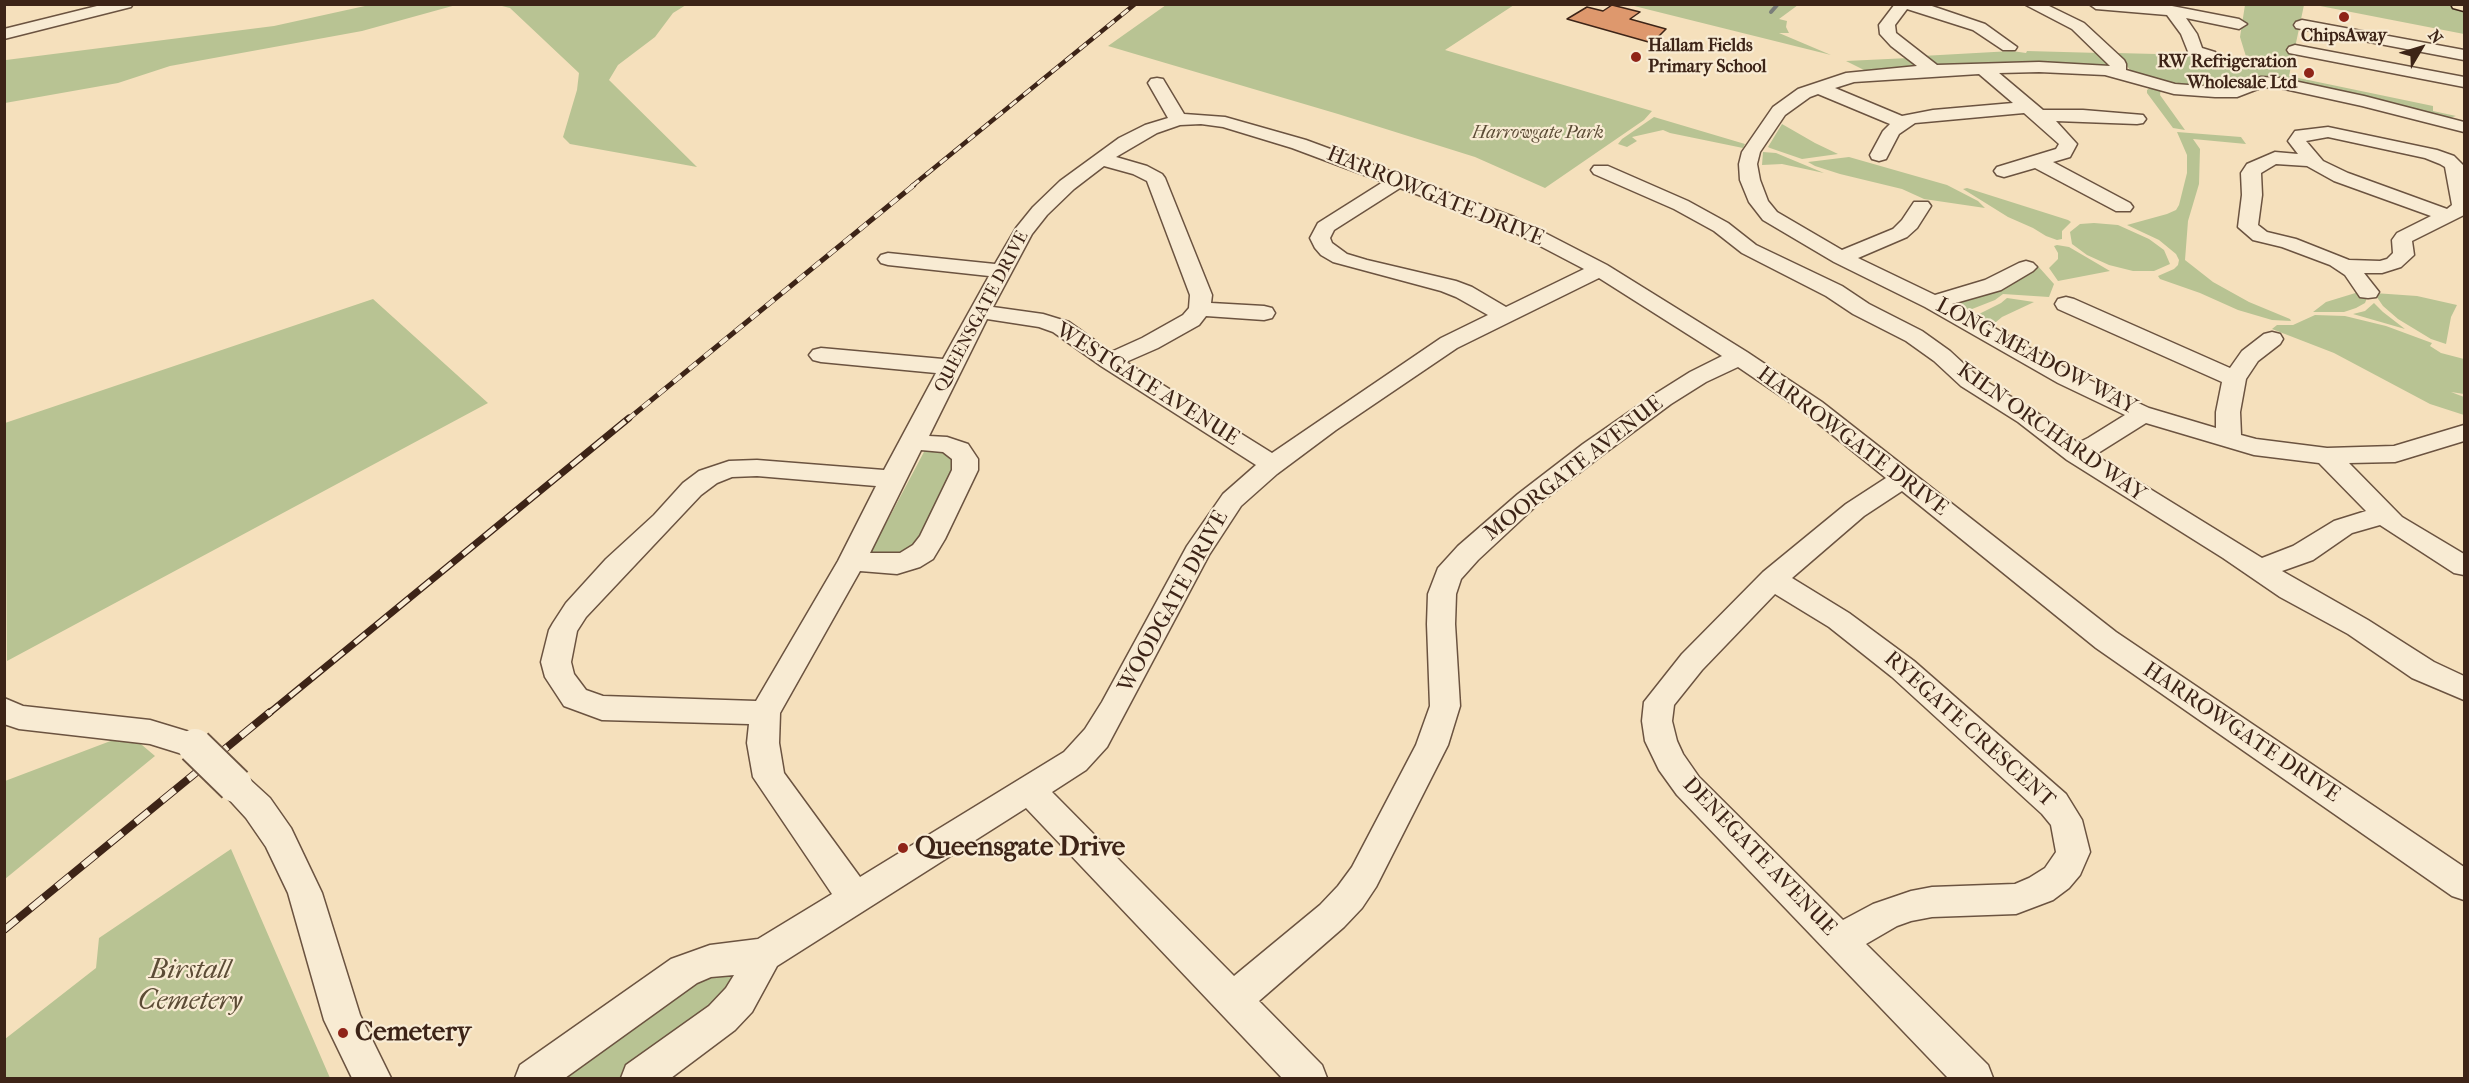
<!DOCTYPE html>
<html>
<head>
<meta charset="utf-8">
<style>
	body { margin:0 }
	#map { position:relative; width:2469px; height:1083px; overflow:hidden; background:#f5e0bc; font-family:"IM FELL French Canon",serif }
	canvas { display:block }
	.frame { position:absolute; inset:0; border:6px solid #3d2417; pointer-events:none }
	.north { position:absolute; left:2391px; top:18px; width:60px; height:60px; -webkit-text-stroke:4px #f8ebd3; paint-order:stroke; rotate:52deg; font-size:16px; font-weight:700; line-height:24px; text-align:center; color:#3d2417 }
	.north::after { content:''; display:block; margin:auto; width:21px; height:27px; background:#3d2417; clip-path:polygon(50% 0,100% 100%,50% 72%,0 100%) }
</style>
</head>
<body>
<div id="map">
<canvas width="2469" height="1083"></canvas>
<div class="frame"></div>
<div class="north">N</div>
</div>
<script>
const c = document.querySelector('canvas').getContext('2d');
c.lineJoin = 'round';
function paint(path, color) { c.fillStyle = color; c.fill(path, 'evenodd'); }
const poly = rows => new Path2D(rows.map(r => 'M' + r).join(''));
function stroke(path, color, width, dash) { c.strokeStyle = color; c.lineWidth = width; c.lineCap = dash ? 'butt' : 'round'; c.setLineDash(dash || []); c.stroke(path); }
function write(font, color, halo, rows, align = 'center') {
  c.font = font + ' "IM FELL French Canon",serif'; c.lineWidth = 4.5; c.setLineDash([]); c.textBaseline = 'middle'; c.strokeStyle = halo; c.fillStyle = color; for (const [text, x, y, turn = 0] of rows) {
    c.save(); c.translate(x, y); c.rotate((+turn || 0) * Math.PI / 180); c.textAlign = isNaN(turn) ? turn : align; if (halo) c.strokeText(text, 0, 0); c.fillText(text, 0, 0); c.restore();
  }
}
paint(poly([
	[374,4,456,5,362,31,170,66,118,83,5,103,6,60,274,26],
	[2443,4,2464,8,2464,34,2315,5],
	[498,5,686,5,673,13,655,37,618,65,609,80,697,167,570,144,563,137,577,90,579,73,510,8],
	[1166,5,1514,5,1445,50,1652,111,1644,120,1545,188,1475,157,1338,114,1108,46],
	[1630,5,1798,5,1779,19,1787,21,1786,27,1789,33,1779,33,1831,55],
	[2245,5,2304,5,2289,76,2433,106,2433,111,2456,116,2449,118,2273,78,2253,79,2235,85,2191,87,2150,78,2131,71,2116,53,2197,55,2248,63,2240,37],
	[2012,51,2026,53,2027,51,2100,53,2109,63,2105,66,2012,62,1940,66,1922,56],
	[1909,58,1917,67,1866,71,1846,61],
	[2151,87,2161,89,2160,95,2185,130,2173,128,2147,93,2147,90],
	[1654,117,1745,144,1743,148,1670,133,1663,130,1632,137,1637,141,1627,147,1618,144,1622,139],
	[1782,124,1815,143,1838,154,1802,159,1770,148,1768,147],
	[2177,132,2241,137,2246,144,2193,139,2200,149,2199,184,2188,221,2185,260,2213,282,2249,302,2290,319,2291,321,2272,320,2238,310,2200,293,2160,279,2158,276,2174,269,2178,265,2179,260,2176,254,2159,240,2127,225,2167,214,2176,210,2179,205,2187,173,2187,155],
	[1763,152,1776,153,1824,173,1782,164,1762,165],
	[1849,157,1947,185,1978,201,1985,208,1924,199,1902,189,1840,174,1815,166,1808,162],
	[1967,188,2068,220,2071,222,2062,231,2062,239,2057,240,2046,236,2033,228,2008,217,1963,189],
	[2094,223,2118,225,2149,239,2164,250,2170,264,2154,271,2133,271,2109,265,2087,255,2072,244,2070,232,2080,224],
	[2057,245,2069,247,2110,271,2058,281,2049,268,2058,259,2058,253,2054,246],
	[2037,265,2054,284,2049,297,2003,294,1995,300,1967,311,1946,301,2005,284],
	[2362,291,2367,294,2367,298,2365,303,2356,308,2344,312,2313,312,2326,302],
	[2374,293,2417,296,2457,305,2451,317,2446,344,2431,339,2398,319,2383,306],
	[2007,298,2034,302,2002,317,1990,327,1973,317,2001,303],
	[373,299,488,403,7,661,5,423],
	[2374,303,2383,312,2405,329,2353,314,2365,311],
	[2315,315,2345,316,2386,326,2432,343,2430,346,2441,353,2464,359,2464,394,2451,392,2464,397,2464,415,2430,404,2334,353,2272,329,2277,325,2293,325],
	[938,448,959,461,913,552,877,557,871,552,925,450],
	[129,734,155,756,5,879,5,781],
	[231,849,330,1078,5,1078,5,1039,96,968,99,938],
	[734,973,738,983,715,1015,629,1078,543,1078,691,975]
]), '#b8c393');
stroke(poly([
	[1771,12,1778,4]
]), '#7a7e7a', 4);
const building = poly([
	[1612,5,1640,12,1630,19,1666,29,1652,43,1567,19,1587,7,1603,11,1612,5]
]);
paint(building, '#de986d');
stroke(building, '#3d2417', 1.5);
const minor = poly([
	[105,4,133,4,131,7,4,39,4,29,105,4],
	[1895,4,1926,4,1985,24,2017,47,2015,50,2003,50,1973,30,1907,9,1895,25,1896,33,1937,65,2039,62,2110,66,2072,29,2024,4,2045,4,2084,23,2124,60,2126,64,2126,70,2175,84,2215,87,2235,87,2261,77,2280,78,2364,96,2464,122,2464,132,2362,106,2280,88,2263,87,2237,97,2215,97,2174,94,2105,75,2039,72,1999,73,2043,110,2083,110,2143,115,2146,119,2143,123,2137,124,2056,121,2077,144,2070,157,2053,162,2130,203,2133,207,2130,211,2116,211,2035,168,2004,177,1997,175,1994,171,1997,167,2056,149,2059,144,2024,113,1915,123,1899,134,1886,159,1879,161,1872,159,1870,155,1883,131,1890,124,1818,94,1810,97,1785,115,1760,152,1757,164,1760,180,1768,201,1777,212,1842,250,1893,229,1902,220,1914,202,1928,202,1931,206,1917,228,1907,237,1858,258,1935,295,1985,280,2019,263,2026,261,2033,263,2037,267,2033,271,2001,290,1952,304,2074,373,2149,408,2216,428,2216,412,2222,382,2058,309,2055,304,2058,299,2066,297,2074,299,2230,368,2242,351,2264,334,2272,332,2280,334,2283,339,2280,344,2258,361,2246,379,2240,412,2241,435,2256,439,2327,448,2394,446,2464,425,2464,441,2395,462,2349,463,2402,517,2464,554,2464,575,2454,573,2380,525,2352,533,2313,560,2282,571,2368,620,2434,662,2464,676,2464,700,2412,678,2348,634,2280,597,2223,558,2067,460,2018,422,1961,386,1934,361,1906,341,1853,314,1826,296,1742,253,1714,231,1674,209,1594,174,1591,170,1594,166,1608,166,1688,201,1728,223,1756,245,1842,286,1869,304,1922,331,1950,351,1977,376,2036,412,2078,443,2088,438,2125,415,2058,383,1925,307,1834,262,1763,220,1749,202,1740,180,1739,164,1742,152,1773,107,1798,89,1846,73,1917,66,1891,46,1880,34,1879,25,1895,4],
	[1979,74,2013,103,1933,110,1902,116,1835,88,1854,82,1979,74],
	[2146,423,2254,455,2319,463,2366,511,2334,521,2293,546,2262,558,2095,455,2146,423],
	[2089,4,2172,6,2239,19,2247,24,2239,29,2186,18,2197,34,2202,48,2215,52,2217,56,2209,61,2189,54,2181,34,2167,15,2096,9,2089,4],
	[2302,20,2464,50,2464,60,2296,28,2294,25,2296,22,2302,20],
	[2295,45,2464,77,2464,87,2289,53,2287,50,2289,47,2295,45],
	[1157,78,1163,79,1184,114,1225,117,1306,140,1514,217,1607,265,1747,352,1822,402,2116,632,2464,867,2464,900,2452,896,2096,648,1902,491,1864,516,1792,578,1849,613,1914,661,2066,794,2082,820,2090,852,2080,875,2069,888,2053,900,2016,914,1932,917,1911,921,1897,926,1866,944,1988,1065,1993,1078,1948,1078,1677,795,1659,770,1645,741,1642,721,1644,702,1682,654,1763,572,1846,504,1886,478,1804,412,1738,367,1706,382,1671,404,1601,456,1536,506,1478,560,1461,579,1456,594,1455,624,1460,706,1448,745,1376,887,1362,908,1344,927,1259,1001,1322,1065,1327,1078,1282,1078,1026,808,777,966,752,1012,735,1030,671,1078,621,1078,626,1065,709,1006,726,988,734,975,711,977,697,983,565,1078,515,1078,520,1065,671,959,710,945,758,939,832,894,753,777,747,743,749,724,602,720,564,706,545,677,541,662,549,630,553,623,566,603,606,559,654,515,683,483,699,471,729,461,757,460,884,470,936,373,821,362,813,360,809,355,813,350,821,348,943,359,989,276,888,265,881,263,878,259,881,255,888,253,995,264,1016,228,1033,207,1060,181,1119,138,1145,125,1168,118,1148,83,1151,79,1157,78],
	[1201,124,1223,127,1292,148,1383,182,1318,223,1310,238,1315,248,1321,255,1333,262,1441,291,1456,297,1488,315,1441,338,1272,453,1126,362,1158,348,1199,325,1206,316,1264,320,1272,318,1275,313,1272,308,1264,306,1211,303,1212,295,1165,178,1162,174,1147,166,1116,157,1157,133,1180,125,1201,124],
	[1104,166,1133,174,1147,181,1190,295,1189,308,1183,315,1142,338,1111,352,1069,322,1043,314,993,307,1032,234,1047,215,1074,189,1104,166],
	[1400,188,1500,225,1584,269,1506,307,1472,287,1456,281,1367,260,1347,254,1332,243,1330,238,1334,230,1400,188],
	[1599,278,1722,356,1690,372,1655,394,1583,444,1518,494,1458,546,1438,568,1428,594,1427,624,1430,706,1416,745,1352,867,1338,886,1320,905,1234,976,1052,792,1086,770,1107,747,1209,555,1241,506,1277,474,1336,430,1457,348,1599,278],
	[987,319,1039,327,1053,332,1101,366,1256,465,1223,494,1187,546,1102,702,1085,729,1064,752,860,877,784,773,779,743,780,713,860,571,897,574,920,567,933,559,945,539,978,470,978,459,968,444,947,437,929,436,987,319],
	[921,450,943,452,952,459,952,470,920,536,913,545,900,553,870,553,921,450],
	[757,476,876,486,838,561,756,701,603,696,586,690,574,674,571,662,577,631,586,617,701,495,717,483,732,477,757,476],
	[1775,594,1829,627,1892,677,2042,814,2051,825,2056,852,2045,868,2029,878,2015,884,1932,887,1911,891,1873,904,1843,920,1699,777,1683,754,1677,741,1672,721,1674,705,1702,670,1775,594],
	[2328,127,2437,150,2454,156,2463,165,2464,215,2412,241,2414,255,2401,267,2382,273,2364,273,2379,292,2376,297,2368,298,2360,297,2345,275,2330,265,2282,247,2253,240,2238,227,2242,195,2241,173,2247,164,2275,152,2298,154,2288,141,2295,131,2328,127],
	[2328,137,2425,158,2440,164,2445,167,2452,205,2447,209,2348,173,2323,161,2306,141,2328,137],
	[2276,164,2307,166,2334,181,2431,216,2397,233,2392,240,2393,253,2387,259,2380,261,2349,260,2296,239,2267,232,2258,225,2262,195,2261,173,2276,164],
	[4,698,23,706,150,720,206,737,211,746,206,755,195,758,150,744,19,729,4,724,4,698],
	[235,772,246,776,270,798,291,828,322,893,360,1015,391,1078,352,1078,324,1020,288,893,266,847,246,818,224,794,219,785,224,776,235,772]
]);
const highway = poly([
	[2451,4,2464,4,2464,11,2453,8,2451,4]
]);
stroke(minor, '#6b5340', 3);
stroke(highway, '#3d2417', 3);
paint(minor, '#f8ebd3');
paint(highway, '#f5e0bc');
const railFar3 = poly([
	[912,186,1135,4]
]);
const railFar2 = poly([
	[627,420,914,185]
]);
const railFar1 = poly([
	[268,714,629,418]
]);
const rail = poly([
	[4,930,270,712]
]);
stroke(railFar3, '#3d2417', 4.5);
stroke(railFar2, '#3d2417', 5);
stroke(railFar1, '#3d2417', 7);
stroke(rail, '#3d2417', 8);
stroke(railFar3, '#f8ebd3', 3, [9]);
stroke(railFar2, '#f8ebd3', 4, [10]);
stroke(railFar1, '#f8ebd3', 4.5, [14]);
stroke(rail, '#f8ebd3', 6, [17]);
const minorBridge = poly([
	[195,746,235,785]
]);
stroke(minorBridge, '#6b5340', 38, []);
stroke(minorBridge, '#f8ebd3', 34);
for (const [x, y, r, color] of [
	[2344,17,6,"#8f2418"],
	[1636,57,6,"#8f2418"],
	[2309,73,6,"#8f2418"],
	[903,848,6,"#8f2418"],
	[343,1033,6,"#8f2418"]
]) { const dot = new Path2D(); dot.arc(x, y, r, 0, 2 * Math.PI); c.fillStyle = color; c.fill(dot); stroke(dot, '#f8ebd3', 2); }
write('bold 18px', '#3d2417', '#f8ebd3', [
	["ChipsAway",2344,37],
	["Hallam Fields",1648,47,"left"],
	["Primary School",1648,68,"left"],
	["RW Refrigeration",2297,63,"right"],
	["Wholesale Ltd",2297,84,"right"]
]);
write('italic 18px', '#5c4c36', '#f8ebd3', [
	["Harrowgate Park",1538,134]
]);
write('18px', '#3d2417', '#f8ebd3', [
	["QUEENSGATE DRIVE",982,312,-62]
]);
write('22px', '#3d2417', '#f8ebd3', [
	["HARROWGATE DRIVE",1435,197,22],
	["LONG MEADOW WAY",2036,357,28],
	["WESTGATE AVENUE",1147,385,32],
	["KILN ORCHARD WAY",2051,433,35],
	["HARROWGATE DRIVE",1852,442,37],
	["MOORGATE AVENUE",1574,469,-38],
	["WOODGATE DRIVE",1174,602,-61],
	["RYEGATE CRESCENT",1969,730,42],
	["HARROWGATE DRIVE",2241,733,34],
	["DENEGATE AVENUE",1759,857,46]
]);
write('bold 27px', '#3d2417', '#f8ebd3', [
	["Queensgate Drive",915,848],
	["Cemetery",355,1033]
], 'left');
write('italic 27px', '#5c4c36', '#f8ebd3', [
	["Birstall",190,971],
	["Cemetery",190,1002]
]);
</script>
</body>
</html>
